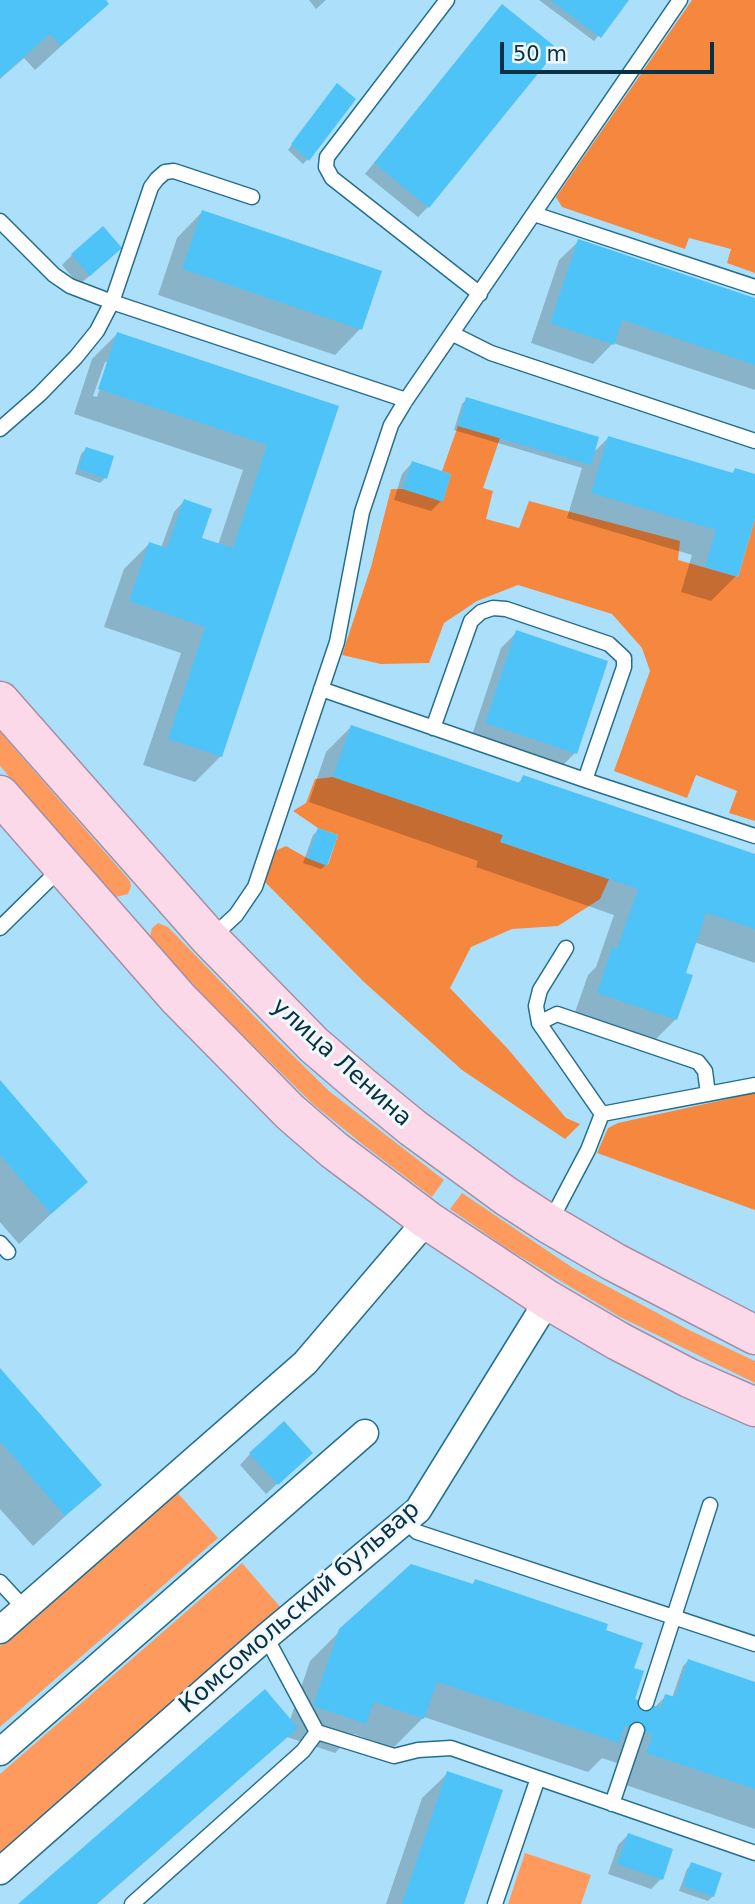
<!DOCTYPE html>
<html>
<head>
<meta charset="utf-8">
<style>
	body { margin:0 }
	#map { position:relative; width:755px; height:1904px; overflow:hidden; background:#ace0fa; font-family:"DejaVu Sans",sans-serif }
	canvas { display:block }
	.scale { position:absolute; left:500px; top:42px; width:214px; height:32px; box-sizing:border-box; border:4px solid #083244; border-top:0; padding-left:9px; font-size:21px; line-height:24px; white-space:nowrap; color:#083244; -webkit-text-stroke:5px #f1f9fe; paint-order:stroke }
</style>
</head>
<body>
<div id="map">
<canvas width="755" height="1904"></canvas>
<div class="scale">50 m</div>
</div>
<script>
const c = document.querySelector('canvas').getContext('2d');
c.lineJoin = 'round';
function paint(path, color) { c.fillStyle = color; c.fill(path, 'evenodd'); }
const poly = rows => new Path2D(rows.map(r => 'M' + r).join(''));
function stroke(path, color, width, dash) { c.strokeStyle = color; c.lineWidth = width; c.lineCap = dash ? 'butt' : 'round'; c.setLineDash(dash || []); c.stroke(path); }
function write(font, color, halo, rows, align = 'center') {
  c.font = font + ' "DejaVu Sans",sans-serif'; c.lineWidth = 6; c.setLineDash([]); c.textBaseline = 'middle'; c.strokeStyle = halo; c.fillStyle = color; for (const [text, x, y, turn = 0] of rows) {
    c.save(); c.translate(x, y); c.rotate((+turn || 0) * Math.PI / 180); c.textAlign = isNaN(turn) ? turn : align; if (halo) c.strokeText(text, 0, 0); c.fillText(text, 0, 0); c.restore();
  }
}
paint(poly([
	[0,732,130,881,131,887,128,894,116,897,109,892,0,766],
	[158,923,168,927,277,1040,329,1091,444,1180,432,1197,366,1147,313,1104,221,1014,154,943,150,937,152,928],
	[462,1193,573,1268,689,1330,755,1361,755,1383,620,1317,508,1249,450,1209],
	[176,1491,218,1538,0,1727,0,1646],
	[242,1563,282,1609,0,1857,0,1774],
	[525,1853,591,1875,581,1904,508,1904]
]), '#fe9a5d');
paint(poly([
	[692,0,755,0,755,273,727,263,731,249,689,238,685,249,562,207,556,197],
	[458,426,500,438,483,488,493,491,486,519,519,528,529,501,680,541,678,560,738,577,755,519,755,821,729,813,737,791,696,775,687,798,614,771,650,671,642,648,612,614,518,585,477,601,444,623,429,663,381,664,342,655,371,567,391,489,403,489,443,501,451,474,442,471],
	[333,777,503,835,501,842,609,879,600,899,558,926,512,929,471,947,450,988,508,1049,566,1118,580,1124,565,1139,462,1070,364,982,265,882,275,851,286,846,307,858,328,865,338,835,318,828,293,811,306,803,315,779],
	[755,1093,755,1210,597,1153,608,1128,618,1123]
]), '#f6873e');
paint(poly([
	[0,0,104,0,107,4,35,70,24,58,0,79],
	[309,0,326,0,316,9],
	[539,0,627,0,594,41],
	[492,17,428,207,418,217,365,174],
	[332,90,308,159,303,164,288,150],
	[202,212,360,329,335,355,158,295,177,238],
	[579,241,755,300,755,390,613,343,593,364,531,343,559,260],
	[72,255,109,259,79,285,62,265],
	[117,334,337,407,221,756,195,782,143,765,181,653,104,627,124,569,149,544,161,548,174,512,184,501,200,539,218,545,243,470,74,414,92,359],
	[105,362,109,362,97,397,93,396],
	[467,399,593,453,608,438,731,474,735,470,755,475,755,512,736,576,711,601,681,592,692,555,567,518,582,468,454,430,462,404],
	[86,449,105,478,100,483,75,474,81,454],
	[412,463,441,501,431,511,394,500,402,474],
	[517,632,575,753,560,768,471,738,501,648],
	[351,727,517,784,524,777,755,856,755,963,694,942,684,974,676,1019,650,1045,573,1018,588,975,596,967,614,915,476,867,478,861,309,802,326,752],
	[318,830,326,865,321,869,303,863,313,835],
	[0,1083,86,1181,19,1244,0,1222],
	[0,1371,99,1485,33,1546,0,1509],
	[250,1454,300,1463,266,1494,240,1465],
	[475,1581,604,1631,632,1669,632,1701,654,1708,666,1696,672,1698,683,1666,688,1661,755,1684,755,1829,617,1782,623,1765,602,1758,588,1772,424,1717,393,1748,354,1734,335,1753,287,1737,97,1904,20,1904,290,1720,310,1661,340,1631,471,1586],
	[448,1773,462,1904,386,1904,422,1798],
	[628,1835,661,1879,651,1889,608,1874,618,1845],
	[692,1864,713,1896,708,1901,679,1891,687,1869]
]), '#0003');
paint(poly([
	[0,0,106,0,109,4,61,46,50,34,0,78],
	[550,0,629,0,601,38],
	[502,4,558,49,429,208,374,163],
	[337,83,356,99,309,161,291,144],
	[202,210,382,271,362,330,182,269],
	[103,226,122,248,90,276,71,254],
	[578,239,755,298,755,365,622,320,614,345,550,323],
	[117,332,339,406,222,757,168,739,205,627,129,601,149,542,167,548,184,499,212,509,202,538,233,548,267,445,98,389],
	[466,397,599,437,591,465,458,426],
	[608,436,733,473,735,468,755,474,755,519,738,577,705,567,716,530,591,493],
	[86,447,114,456,107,479,78,469],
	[412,461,451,474,443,502,403,489],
	[516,630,608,661,577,754,485,723],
	[351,725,520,783,523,775,755,854,755,929,706,913,686,973,693,975,677,1020,597,993,612,947,617,949,638,889,500,842,503,835,333,777],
	[318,828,338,835,327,866,307,858],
	[0,1080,88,1182,51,1214,0,1155],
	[0,1368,102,1485,65,1516,0,1441],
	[284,1421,313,1453,278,1485,249,1453],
	[411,1564,473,1584,475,1579,608,1624,606,1630,643,1643,634,1668,644,1671,635,1699,661,1708,665,1694,675,1697,688,1659,755,1682,755,1789,646,1753,652,1735,625,1726,619,1743,437,1682,424,1719,374,1702,366,1724,313,1706,339,1629],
	[265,1689,298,1728,96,1904,18,1904],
	[447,1771,503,1790,464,1904,402,1904],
	[628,1833,673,1849,663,1880,617,1864],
	[691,1862,722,1873,714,1897,683,1886]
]), '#4dc3f7');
const lane = poly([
	[447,0,327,157,326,167,332,178,480,294],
	[534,214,755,287],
	[0,221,54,275,70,286,112,302,406,400],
	[453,334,491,353,755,441],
	[0,429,40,394,76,357,97,331,112,302,151,187,157,179,165,172,174,171,252,197],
	[321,689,585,780,755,836],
	[433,728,471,621,481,612,493,608,506,609,609,644,624,658,624,667,585,780],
	[0,928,62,867],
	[211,938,236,915,255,887,337,642,362,512,391,425,406,400,680,0],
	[539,1023,557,1014,698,1062,705,1071,708,1094],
	[602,1114,755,1085],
	[550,1222,588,1150,602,1114,539,1023,536,1006,540,990,566,948],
	[0,1243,8,1252],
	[406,1521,417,1532,755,1644],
	[0,1582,25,1609],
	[646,1703,710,1505],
	[317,1732,394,1756,418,1750,451,1748,755,1853],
	[612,1804,637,1730],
	[132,1904,303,1751,317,1732,266,1637],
	[495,1904,538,1778]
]);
const street = poly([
	[0,1630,305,1363,427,1220],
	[0,1752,365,1433],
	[0,1871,266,1637,418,1510,548,1300]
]);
const primary = poly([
	[0,701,210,939,314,1045,363,1087,413,1128,506,1196,549,1224,614,1262,755,1335],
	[0,795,178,998,290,1112,334,1150,427,1220,548,1300,618,1341,689,1378,755,1407]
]);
stroke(lane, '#256e8e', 17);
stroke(street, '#256e8e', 29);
stroke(primary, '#a58ea5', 41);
stroke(lane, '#fff', 14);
stroke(street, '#fff', 26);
stroke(primary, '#fcd9e8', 38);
write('24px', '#083244', '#f1f9fe', [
	["улица Ленина",341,1063,42],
	["Комсомольский бульвар",300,1608,-41]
]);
</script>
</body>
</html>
